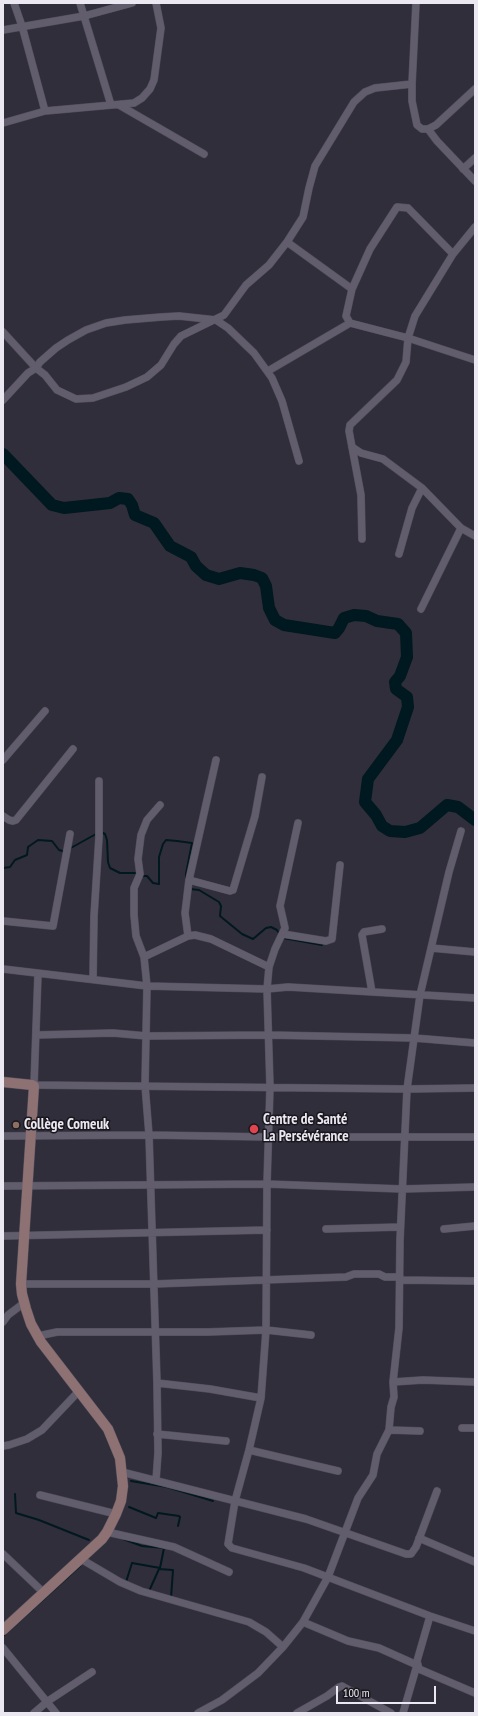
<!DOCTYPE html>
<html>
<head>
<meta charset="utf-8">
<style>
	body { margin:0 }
	#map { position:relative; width:478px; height:1716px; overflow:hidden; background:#312e3b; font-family:"PT Sans Narrow",sans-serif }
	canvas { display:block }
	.frame { position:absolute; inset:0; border:4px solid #ebe8f1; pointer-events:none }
	.scale { position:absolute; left:336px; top:1686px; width:100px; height:18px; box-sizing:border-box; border:2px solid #ebe8f1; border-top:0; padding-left:5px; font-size:12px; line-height:14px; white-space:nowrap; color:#ebe8f1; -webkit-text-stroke:3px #19171d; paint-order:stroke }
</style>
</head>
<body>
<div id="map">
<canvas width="478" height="1716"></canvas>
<div class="frame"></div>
<div class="scale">100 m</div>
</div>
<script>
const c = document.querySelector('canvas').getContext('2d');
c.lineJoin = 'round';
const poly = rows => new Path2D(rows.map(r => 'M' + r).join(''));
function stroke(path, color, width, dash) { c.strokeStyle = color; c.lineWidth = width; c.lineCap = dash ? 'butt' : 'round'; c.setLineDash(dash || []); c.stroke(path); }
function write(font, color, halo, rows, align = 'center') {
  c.font = font + ' "PT Sans Narrow",sans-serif'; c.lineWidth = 3; c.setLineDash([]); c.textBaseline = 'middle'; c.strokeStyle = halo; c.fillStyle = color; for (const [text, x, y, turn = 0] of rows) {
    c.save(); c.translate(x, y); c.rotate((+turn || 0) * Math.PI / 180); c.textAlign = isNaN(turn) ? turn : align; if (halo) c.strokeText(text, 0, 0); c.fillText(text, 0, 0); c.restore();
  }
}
stroke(poly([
	[101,832,105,834,107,840,108,862,110,868,120,873,139,873],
	[69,849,96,834],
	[3,868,10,867,15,860,27,855,28,847,38,840,52,841,59,850,66,852],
	[141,876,147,876,153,883,159,884,159,857,163,844,166,840,177,841,192,843,186,874,186,880],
	[190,889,199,890,219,902,221,906,220,916,242,934,253,939,266,928,271,927,277,930,280,935],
	[283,938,322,945],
	[131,1481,167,1487,213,1501],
	[15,1494,16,1513,39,1520,89,1540],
	[129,1507,156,1518,158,1513,179,1516,180,1517,178,1526],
	[123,1539,142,1546,164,1548,160,1568,132,1563,126,1582],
	[150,1589,159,1569,173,1570,171,1598],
	[3,1636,80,1566]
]), '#00181f', 2);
stroke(poly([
	[3,454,52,505,64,508,110,503,119,498,128,499,132,505,135,515,154,523,170,546,191,557,196,566,206,575,219,579,240,573,254,575,262,578,266,586,269,608,275,620,284,625,335,633,339,628,344,618,354,615,366,616,377,621,398,624,406,633,407,657,400,676,395,682,396,689,407,697,408,707,397,740,368,779,365,802,376,815,382,826,390,831,405,832,420,828,447,805,458,807,475,820]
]), '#00181f', 12);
const street = poly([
	[14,3,22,26,45,111],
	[80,3,111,105],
	[416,3,412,84,412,101,417,125,422,129,428,129,436,125,475,89],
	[3,30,84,16,132,3],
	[119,105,204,154],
	[3,123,45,111,134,103,142,98,150,89,154,80,161,28,156,3],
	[428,129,437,141,475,181],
	[463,169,475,158],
	[287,242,352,289],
	[453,254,408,208,397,207,370,249,352,289,346,316,350,323,408,338,475,360],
	[3,332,36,368,45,375,57,390,76,399,93,398,126,387,147,377,161,365,174,344,181,336,224,315,246,285,269,265,287,242,303,217,309,188,315,166,354,102,365,92,375,88,412,84],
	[268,371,350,323],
	[3,400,28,373,36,368,40,362,56,348,68,340,86,330,106,323,125,320,161,317,179,316,216,320,228,328,254,353,272,378,282,401,299,461],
	[352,447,361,453,383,459,422,488,461,528,475,536],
	[362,539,361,495,349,431,350,425,397,380,406,362,408,338,415,316,453,254,475,227],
	[399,554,412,508,422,488],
	[421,609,461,528],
	[3,760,45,711],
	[3,816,9,820,13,821,16,820,73,749],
	[298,823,280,906,285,928,275,949,269,967,267,989,270,1087,267,1184,266,1330,261,1398,249,1450,235,1501,228,1544,232,1548,304,1568,430,1616,475,1631],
	[189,880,230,891,233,890,255,816,262,777],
	[3,921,53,926,70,834],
	[283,934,326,941,332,939,340,865],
	[188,936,185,913,189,880,216,760],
	[431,948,475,952],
	[144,957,188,936,195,935,211,939,269,967],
	[3,969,147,986,267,989,288,987,475,998],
	[38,974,34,1085,407,1089,475,1088],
	[93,979,94,916,99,837,99,781],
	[372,992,362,935,364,932,382,929],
	[36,1035,113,1033,147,1036,269,1035,414,1038,475,1043],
	[3,1136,149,1135,269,1137,475,1137],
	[3,1186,267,1184,402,1189,475,1187],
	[326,1229,400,1227],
	[444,1229,475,1226],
	[3,1236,267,1230],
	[400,1280,475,1281],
	[21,1284,154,1284,346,1277,354,1274,379,1274,385,1277,400,1277],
	[3,1322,8,1315,24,1303],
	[38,1336,57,1332,208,1332,266,1330,311,1335],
	[393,1382,423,1380,475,1382],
	[157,1383,210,1389,261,1398],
	[462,1428,475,1428],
	[389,1430,420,1431],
	[157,1434,226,1441],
	[3,1446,9,1445,27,1439,42,1430,79,1391],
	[249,1450,338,1471],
	[122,1472,306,1519,406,1554,411,1554,416,1547,437,1491],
	[156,1480,158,1453,157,1383,149,1135,145,1085,147,986,144,957,136,936,134,915,134,888,140,874,138,859,141,835,147,820,160,805],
	[40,1495,116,1514],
	[107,1532,174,1547,229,1572],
	[419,1538,475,1562],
	[3,1554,43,1592],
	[81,1559,120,1582,141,1591,249,1622,266,1632,283,1647],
	[430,1616,417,1661,419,1669,475,1693],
	[303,1622,348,1641,379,1648,417,1665,403,1713],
	[3,1648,56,1713],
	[34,1713,48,1701,92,1672],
	[198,1713,222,1700,258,1673,283,1647,303,1622,328,1577,358,1498,373,1475,377,1454,389,1430,391,1407,394,1397,393,1382,399,1328,400,1240,407,1089,420,995,449,872,461,831],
	[297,1713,327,1696,339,1687,342,1686,391,1713]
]);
const secondary = poly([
	[3,1082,32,1085,34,1086,21,1284,22,1294,26,1309,31,1324,41,1342,108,1429,120,1458,123,1486,121,1501,116,1514,107,1532,102,1539,3,1630]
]);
stroke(street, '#504d58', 8);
stroke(secondary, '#504d58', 11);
stroke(street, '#615d6c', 7);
stroke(secondary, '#8d7173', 10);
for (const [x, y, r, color] of [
	[16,1125,4,"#8d6e63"],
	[254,1129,5,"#e0444e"]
]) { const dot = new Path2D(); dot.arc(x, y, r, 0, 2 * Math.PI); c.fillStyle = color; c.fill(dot); stroke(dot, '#19171d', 1.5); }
write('bold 15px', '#ebe8f1', '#19171d', [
	["Centre de Santé",263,1120],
	["La Persévérance",263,1137],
	["Collège Comeuk",24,1125]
], 'left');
</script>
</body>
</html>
